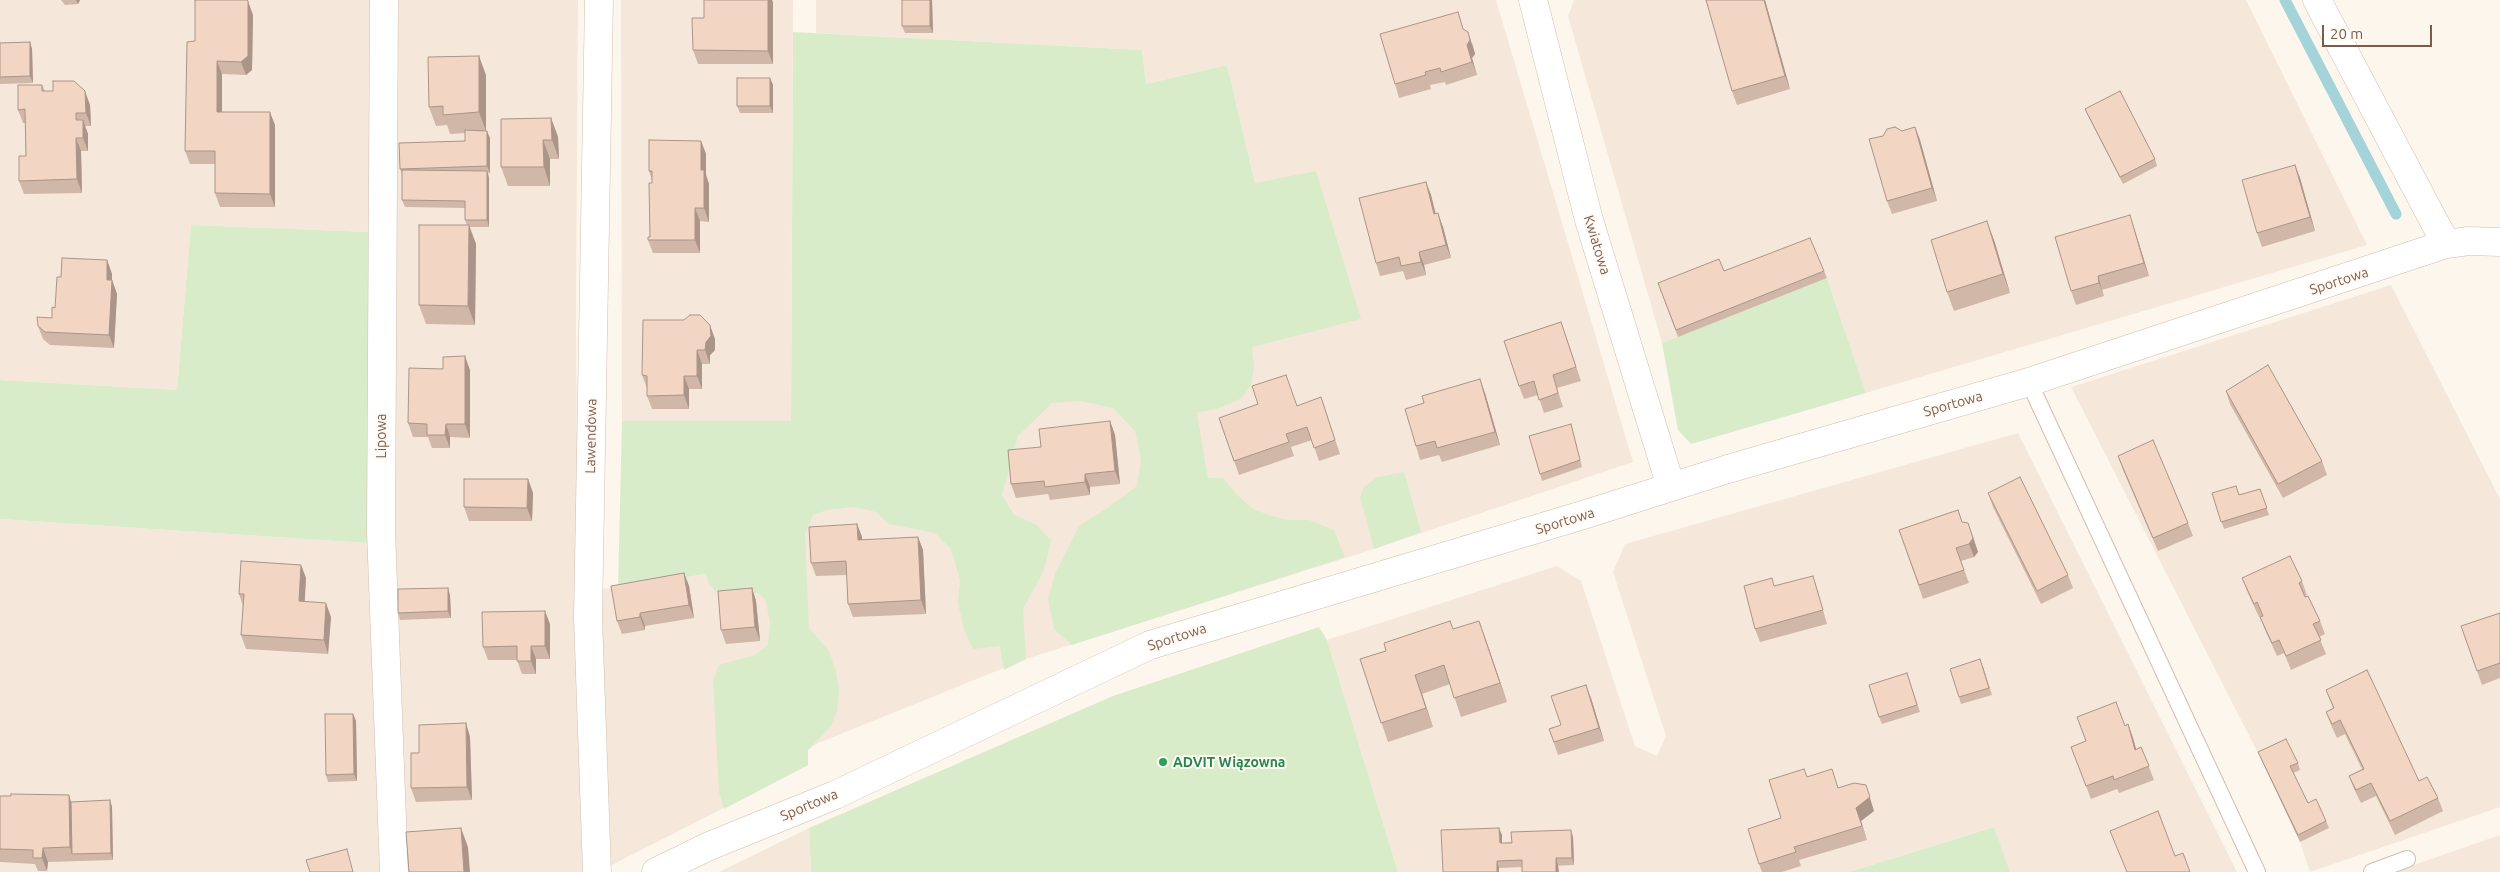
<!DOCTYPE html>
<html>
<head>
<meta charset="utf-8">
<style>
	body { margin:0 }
	#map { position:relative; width:2500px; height:872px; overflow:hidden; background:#fdf6ec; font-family:Ubuntu,sans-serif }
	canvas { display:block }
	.scale { position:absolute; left:2322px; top:25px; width:110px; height:22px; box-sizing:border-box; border:2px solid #7a5c4d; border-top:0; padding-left:6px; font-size:15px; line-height:18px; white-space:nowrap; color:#7a5c4d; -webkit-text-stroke:4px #fffaf3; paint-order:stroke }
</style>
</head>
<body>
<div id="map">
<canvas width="2500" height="872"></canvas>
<div class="scale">20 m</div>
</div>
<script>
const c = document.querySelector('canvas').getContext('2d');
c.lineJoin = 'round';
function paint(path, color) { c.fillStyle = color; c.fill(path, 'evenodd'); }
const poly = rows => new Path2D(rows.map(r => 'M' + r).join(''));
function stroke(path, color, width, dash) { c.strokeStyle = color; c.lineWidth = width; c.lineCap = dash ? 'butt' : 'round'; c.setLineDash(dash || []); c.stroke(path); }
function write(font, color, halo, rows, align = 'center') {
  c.font = font + ' Ubuntu,sans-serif'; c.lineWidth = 4; c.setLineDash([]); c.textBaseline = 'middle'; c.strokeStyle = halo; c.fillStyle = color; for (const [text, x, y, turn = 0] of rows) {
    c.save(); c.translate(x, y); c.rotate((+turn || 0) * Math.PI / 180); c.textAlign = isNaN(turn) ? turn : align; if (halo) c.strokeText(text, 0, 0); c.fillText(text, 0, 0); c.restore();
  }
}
paint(poly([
	[0,0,372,0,369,232,191,225,177,390,0,380],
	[395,0,578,0,576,311,578,613,583,872,406,872,393,599],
	[621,0,793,0,791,421,622,421],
	[816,0,1496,0,1633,462,1374,549,1026,659,816,744,808,750,808,765,606,868,596,590,706,574,792,454,1255,183,1227,65,1146,84,1142,50,816,33],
	[1574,0,2246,0,2367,245,1866,393,1827,278,1662,343,1568,16],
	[2391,285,2500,499,2500,807,2310,872,2300,842,2261,759,2071,387],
	[2018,433,2237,872,2010,872,1993,827,1849,872,1398,872,1327,640,1557,566,1581,581,1635,746,1657,756,1666,736,1613,572,1625,544],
	[0,519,368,543,383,872,0,872],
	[809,828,811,872,719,872],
	[2500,835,2500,872,2394,872]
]), '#f5e8da');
paint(poly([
	[793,32,1142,50,1146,84,1227,65,1255,183,1316,171,1361,319,1252,347,1254,367,1251,385,1242,398,1220,408,1197,413,1208,478,1223,478,1237,495,1253,509,1269,515,1287,520,1309,520,1334,530,1345,557,1072,645,1054,629,1048,599,1055,574,1079,526,1106,509,1137,486,1141,459,1135,431,1113,408,1080,401,1052,403,1018,436,1002,495,1014,515,1037,525,1051,541,1044,570,1023,609,1026,659,1004,670,1000,646,973,649,964,630,958,603,960,580,951,549,935,533,889,524,876,512,854,507,827,510,813,515,805,533,809,628,829,651,837,675,839,692,837,711,831,726,808,750,808,765,724,809,719,792,713,680,719,665,755,655,768,645,770,624,766,601,758,593,716,592,710,585,705,574,618,588,622,421,791,421],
	[191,225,369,232,368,543,0,519,0,380,177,390],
	[1827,278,1866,393,1691,444,1678,430,1662,343],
	[1404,472,1421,532,1374,549,1360,497,1364,487,1377,477],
	[1319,627,1327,640,1398,872,811,872,809,828,1113,696],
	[1994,827,2010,872,1849,872]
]), '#d8ecc9');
stroke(poly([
	[2285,0,2396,214]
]), '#a5d3da', 11);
const service = poly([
	[2029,382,2257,872],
	[2372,872,2407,859]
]);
const minor = poly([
	[384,0,381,531,394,872],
	[1533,0,1589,220,1671,487],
	[2317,0,2446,244],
	[597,872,588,618,599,0],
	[656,872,707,847,835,795,1150,645,1583,515,1728,469,2029,382,2446,244,2469,241,2500,242]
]);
stroke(service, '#d1beb0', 18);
stroke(minor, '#d1beb0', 29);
stroke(service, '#fff', 16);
stroke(minor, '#fff', 28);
paint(poly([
	[61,0,80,0,78,4,65,5],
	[704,0,772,0,773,3,773,64,698,64,693,50,704,18],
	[902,0,932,0,933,33,905,33,902,26],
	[1706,0,1765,0,1790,89,1737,105,1732,91],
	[253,15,252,70,246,75,222,74,222,112,275,125,275,207,220,207,215,193,215,164,190,164,185,151,195,41],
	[1464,30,1473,45,1475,54,1472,58,1477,75,1446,85,1445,82,1430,85,1431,89,1399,98,1395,84],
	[30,42,32,49,33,83,0,84,0,43],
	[486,75,486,131,490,138,490,173,488,173,489,178,489,227,469,227,476,244,475,325,426,324,419,305,467,225,465,220,465,208,405,207,402,200,402,174,400,169,465,141,465,133,450,134,447,125,436,126,429,107],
	[770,78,773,85,773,113,740,113,737,106],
	[42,85,45,91,90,105,91,126,85,126,88,134,88,151,81,151,82,193,24,194,19,181,26,156,25,123,23,123,18,110],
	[2085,109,2155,159,2157,166,2123,184,2088,116],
	[551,118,558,137,559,159,550,159,550,186,508,186,501,167],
	[1915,127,1920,140,1937,201,1892,214,1887,201,1883,136],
	[701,141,706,154,706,175,709,184,709,222,700,221,700,253,653,253,648,240,650,237,652,180,649,171],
	[2295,165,2300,178,2315,231,2262,247,2257,233],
	[1426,182,1431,195,1435,213,1443,227,1451,258,1424,265,1426,275,1406,280,1403,271,1380,276,1376,263],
	[2130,215,2134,228,2149,276,2102,290,2104,296,2076,305,2071,291],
	[1994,240,2010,293,1954,311,1947,292],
	[107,260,112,274,112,280,117,294,114,348,50,345,43,339,38,326,52,318,55,308,61,277],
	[1724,271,1824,271,1827,278,1678,337,1658,283],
	[1566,336,1581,381,1557,388,1563,407,1544,413,1538,395,1524,399,1519,386],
	[715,339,715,350,710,355,710,364,702,364,702,389,689,389,689,409,652,409,647,396,647,388,642,375],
	[470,370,470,438,450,437,450,448,432,448,428,437,413,437,408,423],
	[2226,391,2322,461,2327,475,2283,498,2230,404],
	[1485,393,1500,445,1442,462,1439,455,1420,460,1416,446],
	[1321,397,1340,454,1319,461,1312,440,1291,447,1294,456,1239,475,1219,418,1297,406],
	[1110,421,1115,435,1120,484,1090,487,1090,495,1050,500,1048,494,1016,498,1011,484,1041,447],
	[1571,424,1573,431,1582,467,1542,481,1540,474],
	[2118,456,2188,523,2193,536,2158,551,2123,470],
	[528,479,533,493,532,521,469,521,464,507],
	[2260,489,2269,515,2224,529,2212,493,2240,495],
	[1988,493,2068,575,2073,588,2041,604,1993,507],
	[1958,510,1962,522,1973,536,1978,552,1974,557,1961,561,1969,583,1923,599,1899,530],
	[857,524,862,537,862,540,918,537,923,550,926,614,853,617,848,604,847,575,816,576,811,563],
	[301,565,306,578,304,602,331,617,328,654,246,649,241,635,243,606,239,594],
	[684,573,689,586,694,618,645,626,645,630,622,634,617,621],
	[2242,578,2302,581,2307,595,2305,596,2320,621,2325,634,2319,637,2326,654,2291,670,2284,653,2277,656,2265,630,2260,617,2262,616,2259,617,2247,591],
	[1775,586,1817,589,1827,624,1760,642,1755,629],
	[752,588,756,601,760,641,726,644,721,630],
	[450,595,451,618,400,620,398,613],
	[2500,613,2500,678,2482,685,2461,626],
	[1479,621,1507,702,1461,717,1450,684,1422,694,1433,727,1388,742,1360,659],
	[550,624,550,659,536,659,536,674,522,674,517,660,488,660,483,647],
	[1983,666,1992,695,1961,704,1959,697],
	[1907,673,1920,712,1882,724,1879,717],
	[2326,690,2438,798,2443,811,2395,835,2376,796,2361,803,2354,789,2349,776,2362,769,2345,734,2337,738,2331,725,2326,712,2333,708],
	[1591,698,1604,741,1558,755,1549,729,1561,725],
	[353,714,356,721,357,781,328,782,326,775],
	[466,723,470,737,472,800,416,802,411,788,419,753],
	[2128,724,2133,738,2136,749,2141,747,2154,780,2119,793,2117,789,2091,799,2071,747],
	[2258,752,2298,763,2300,770,2293,773,2308,803,2326,821,2329,828,2300,842,2261,759],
	[1807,777,1839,788,1874,811,1861,821,1867,840,1799,860,1801,866,1782,872,1762,872,1759,864,1781,818],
	[69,795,71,802,110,800,112,807,113,860,48,862,47,871,38,871,35,864,0,862,0,796],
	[1502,835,1502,843,1573,837,1574,865,1499,868,1443,872]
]), '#d1b7a8');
paint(poly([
	[76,0,80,0,78,4],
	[768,0,772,0,773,3,773,64,768,51],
	[930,0,932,0,933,33,930,26],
	[1764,0,1765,0,1790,89,1785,76],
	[248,1,253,15,252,70,246,75,241,62],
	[1468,32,1475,54,1472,58,1477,75,1472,62,1467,45],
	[30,42,32,49,33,83,30,76],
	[479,56,486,75,486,131,479,112],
	[217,61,222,74,222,125,217,112],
	[770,78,773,85,773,113,770,106],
	[85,91,90,105,91,126,86,113],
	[270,112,275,125,275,207,270,194],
	[551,118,558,137,559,159,552,140],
	[83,120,88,134,88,151,83,138],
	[1915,127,1920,140,1937,201,1932,188],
	[487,131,490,138,490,173,487,166],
	[76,138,81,151,82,193,77,179],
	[543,140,550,159,550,186,544,167],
	[701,141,706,154,706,175,709,184,709,222,704,208,701,170],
	[2295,165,2300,178,2315,231,2310,217],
	[487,171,489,178,489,227,487,220],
	[1426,182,1431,195,1439,227,1434,214],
	[695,208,700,221,700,253,695,240],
	[1438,213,1443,227,1451,258,1446,245],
	[2130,215,2134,228,2149,276,2144,263],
	[1987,221,1994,240,2010,293,2003,274],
	[469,225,476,244,475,325,468,306],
	[1419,252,1424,265,1426,275,1421,262],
	[107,260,112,274,112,286,112,280,117,294,114,348,109,335,107,280],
	[2098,276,2102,290,2104,296,2099,283],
	[710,325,715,339,715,350,710,355,710,364,705,350,706,342],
	[697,350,702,364,702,389,697,376],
	[465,356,470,370,470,438,465,424],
	[684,376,689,389,689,409,684,395],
	[1480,379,1485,393,1500,445,1495,432],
	[1110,421,1115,435,1120,484,1115,471],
	[446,424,450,437,450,448,445,435],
	[1085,474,1090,487,1090,495,1085,482],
	[528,479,533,493,532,521,527,508],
	[1968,523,1978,552,1974,557,1969,544],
	[857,524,862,537,863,554,858,540],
	[918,537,923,550,926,614,921,600],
	[301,565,306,578,304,615,299,601],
	[684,573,689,586,694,618,689,605],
	[448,588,450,595,451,618,448,611],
	[752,588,756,601,760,641,755,627],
	[326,603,331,617,328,654,324,640],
	[545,611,550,624,550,659,545,646],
	[640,613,645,626,645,630,640,617],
	[1479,621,1486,640,1507,702,1500,683],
	[531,646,536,659,536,674,531,661],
	[1415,675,1422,694,1433,727,1426,708],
	[1586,685,1591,698,1604,741,1599,728],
	[353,714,356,721,357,781,354,774],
	[466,723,470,737,472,800,467,787],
	[2128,724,2133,738,2140,763,2135,750],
	[1866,785,1874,811,1861,821,1867,840,1856,808],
	[69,795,73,809,72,854,70,847],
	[110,800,112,807,113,860,111,853],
	[461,828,468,847,470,872,464,872],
	[1499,828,1502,835,1502,850,1500,843],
	[1571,830,1573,837,1574,865,1572,858],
	[43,848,48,862,47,871,42,858],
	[1556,858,1558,865,1559,872,1556,872],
	[1497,861,1499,868,1499,872,1497,872]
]), '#aa9588');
const building = poly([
	[195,0,247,0,248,1,248,56,241,62,217,61,217,112,270,112,270,194,215,193,215,151,185,151,187,42,195,41,195,0],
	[704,0,768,0,768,51,693,50,692,18,704,18,704,0],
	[902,0,930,0,930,26,902,26,902,0],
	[1706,0,1764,0,1785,76,1732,91,1706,0],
	[1458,12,1463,29,1468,32,1470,40,1467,45,1472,62,1441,72,1440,68,1425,72,1426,75,1395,84,1380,34,1458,12],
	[30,42,30,76,0,77,0,43,30,42],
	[479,56,479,112,443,115,443,106,429,107,428,57,479,56],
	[737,78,770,78,770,106,737,106,737,78],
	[53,81,74,81,85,91,86,113,76,113,76,120,83,120,83,138,76,138,77,179,19,181,19,156,26,156,25,109,18,110,18,85,42,85,42,91,53,91,53,81],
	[2120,91,2155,159,2120,177,2085,109,2120,91],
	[551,118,552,140,543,140,544,167,501,167,501,119,551,118],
	[1895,127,1902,131,1915,127,1932,188,1887,201,1869,139,1883,136,1887,129,1895,127],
	[465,130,487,131,487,166,400,169,399,143,465,141,465,130],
	[649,140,701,141,701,170,704,170,704,208,695,208,695,240,648,240,648,237,650,237,649,183,652,183,652,171,649,171,649,140],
	[2295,165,2310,217,2257,233,2242,180,2295,165],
	[402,170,487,171,487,220,465,220,465,201,402,200,402,170],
	[1426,182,1434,214,1438,213,1446,245,1419,252,1421,262,1401,266,1399,257,1376,263,1359,198,1426,182],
	[2130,215,2144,263,2098,276,2099,283,2071,291,2055,237,2130,215],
	[1987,221,2003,274,1947,292,1931,240,1987,221],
	[419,225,469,225,468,306,419,305,419,225],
	[1810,238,1824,271,1676,330,1658,283,1719,259,1724,271,1810,238],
	[62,258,107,260,107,280,112,280,109,335,45,332,38,326,37,317,52,318,52,307,55,308,57,277,61,277,62,258],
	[690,315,700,315,710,325,711,336,706,342,705,350,697,350,697,376,684,376,684,395,647,396,647,376,642,375,643,320,684,320,690,315],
	[1561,322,1576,367,1553,375,1558,393,1539,400,1534,381,1519,386,1504,341,1561,322],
	[465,356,465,424,446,424,445,435,427,435,427,424,408,423,409,368,443,369,443,357,465,356],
	[2268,365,2322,461,2278,484,2226,391,2268,365],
	[1286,375,1297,406,1321,397,1335,440,1314,448,1307,427,1286,434,1289,442,1234,461,1219,418,1258,404,1252,386,1286,375],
	[1480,379,1495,432,1437,448,1435,441,1416,446,1405,409,1424,403,1422,396,1480,379],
	[1110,421,1115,471,1085,474,1085,482,1045,487,1044,481,1011,484,1008,450,1041,447,1039,429,1110,421],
	[1571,424,1580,460,1540,474,1529,436,1571,424],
	[2153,440,2188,523,2153,538,2118,456,2153,440],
	[2020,477,2068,575,2037,591,1988,493,2020,477],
	[464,479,528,479,527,508,464,507,464,479],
	[2236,486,2239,495,2260,489,2267,508,2221,522,2212,493,2236,486],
	[1958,510,1962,522,1968,523,1973,538,1969,544,1956,548,1964,570,1919,585,1899,530,1958,510],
	[857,524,858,540,918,537,921,600,848,604,846,561,811,563,809,527,857,524],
	[2290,556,2302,581,2299,583,2305,597,2308,596,2320,621,2313,624,2321,640,2286,656,2279,640,2272,643,2260,617,2263,616,2257,602,2254,604,2242,578,2290,556],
	[241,561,301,565,299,601,326,603,324,640,241,635,244,594,239,594,241,561],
	[684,573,689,605,640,613,640,617,617,621,611,586,684,573],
	[1813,576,1823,610,1755,629,1744,586,1772,578,1774,586,1813,576],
	[448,588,448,611,398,613,398,589,448,588],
	[752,588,755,627,721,630,718,591,752,588],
	[545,611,545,646,531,646,531,661,517,661,517,646,483,647,482,612,545,611],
	[2500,613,2500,663,2477,671,2461,626,2500,613],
	[1450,621,1453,629,1479,621,1500,683,1454,698,1444,665,1415,675,1426,708,1381,723,1360,659,1386,651,1384,643,1450,621],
	[1980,659,1989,688,1959,697,1950,669,1980,659],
	[2367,670,2419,781,2427,777,2438,798,2390,821,2371,783,2356,790,2349,776,2364,769,2340,720,2332,724,2326,712,2334,708,2326,690,2367,670],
	[1907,673,1917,705,1879,717,1869,685,1907,673],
	[1586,685,1599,728,1554,742,1549,729,1561,725,1551,696,1586,685],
	[2116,702,2125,726,2128,724,2135,750,2141,747,2149,766,2114,780,2113,776,2086,786,2071,747,2086,741,2077,717,2116,702],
	[325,714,353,714,354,774,326,775,325,714],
	[466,723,467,787,411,788,411,753,419,753,419,725,466,723],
	[2286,739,2298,763,2290,766,2308,803,2316,799,2326,821,2298,835,2258,752,2286,739],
	[1804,769,1807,777,1832,769,1838,788,1854,783,1866,785,1870,797,1856,808,1862,826,1794,847,1796,852,1759,864,1748,829,1781,818,1769,780,1804,769],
	[11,794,69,795,70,847,43,848,42,858,33,858,33,850,0,849,0,796,11,796,11,794],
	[110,800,111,853,72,854,71,802,110,800],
	[2158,811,2175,856,2183,853,2190,872,2127,872,2110,831,2158,811],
	[461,828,464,872,409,872,406,832,461,828],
	[1499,828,1500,843,1512,843,1511,832,1571,830,1572,858,1556,858,1556,872,1522,872,1522,860,1497,861,1497,872,1443,872,1441,830,1499,828],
	[347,849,353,872,310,872,306,860,347,849]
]);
paint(building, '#f3d5c3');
stroke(building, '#aa9588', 1);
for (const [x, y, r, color] of [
	[1163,762,5,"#2e9e5b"]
]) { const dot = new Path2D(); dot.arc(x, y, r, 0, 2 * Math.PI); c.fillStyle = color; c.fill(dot); stroke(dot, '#fffaf3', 2); }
write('14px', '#7a5c4d', '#fffaf3', [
	["Kwiatowa",1597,245,73],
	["Sportowa",2339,281,-18],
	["Sportowa",1953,404,-16],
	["Lipowa",381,436,-90],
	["Lawendowa",591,436,-89],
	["Sportowa",1565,521,-17],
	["Sportowa",1177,637,-18],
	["Sportowa",809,805,-23]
]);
write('bold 14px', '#27864d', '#fffaf3', [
	["ADVIT Wiązowna",1173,762]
], 'left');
</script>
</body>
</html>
